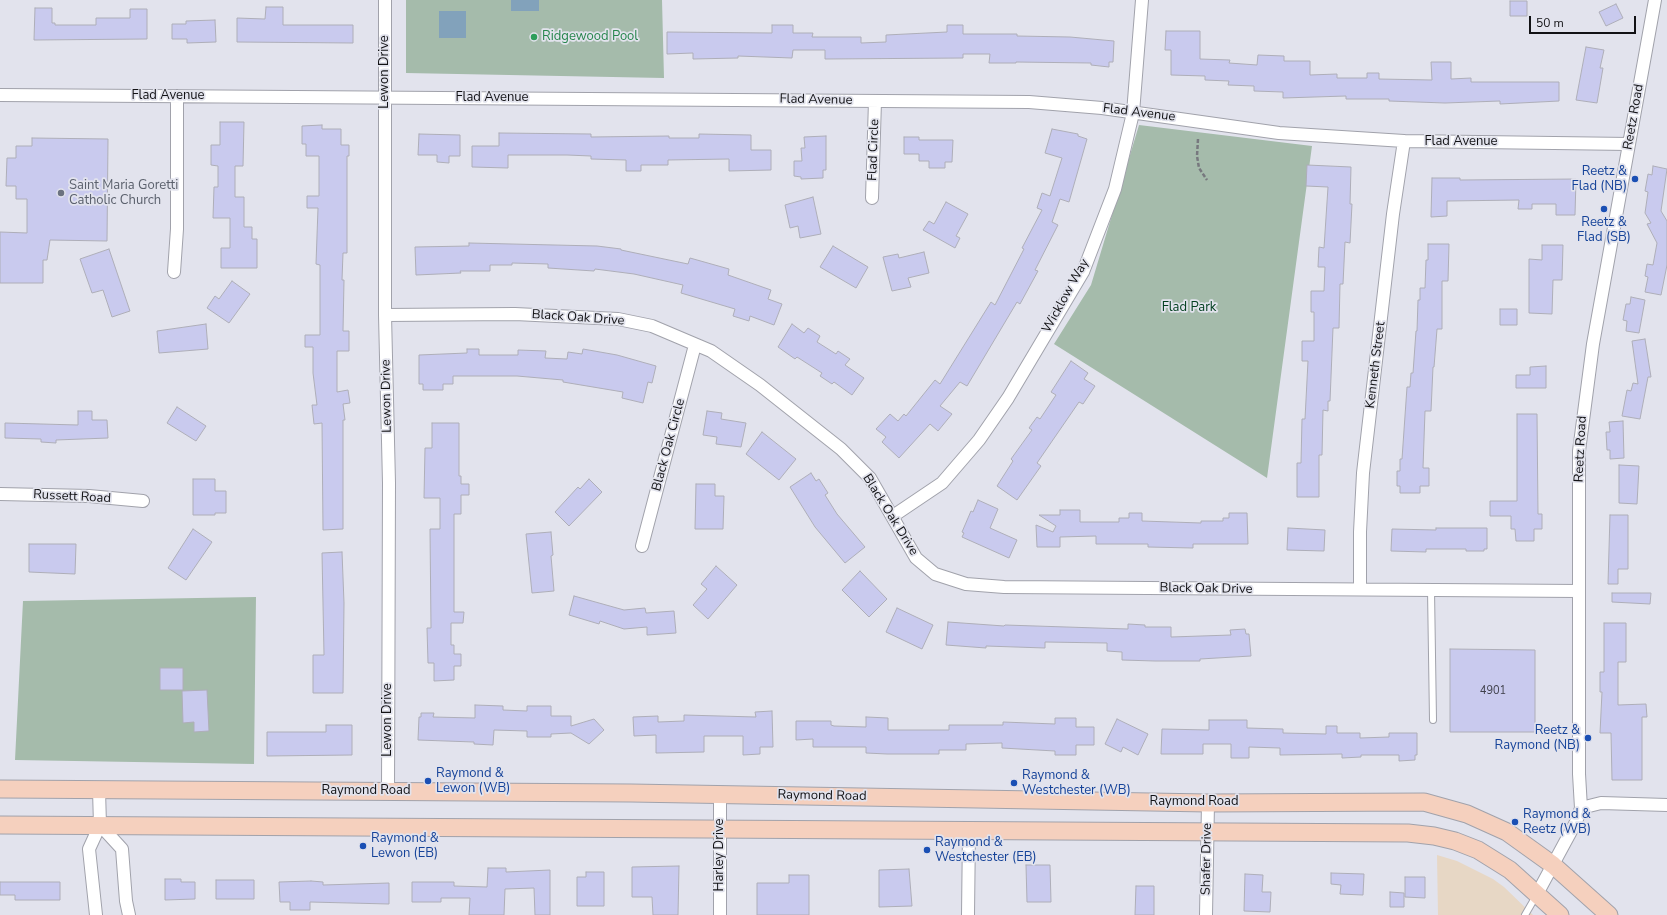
<!DOCTYPE html>
<html>
<head>
<meta charset="utf-8">
<style>
	body { margin:0 }
	#map { position:relative; width:1667px; height:915px; overflow:hidden; background:#e2e3ed; font-family:"Nunito Sans",sans-serif }
	canvas { display:block }
	.scale { position:absolute; left:1529px; top:16px; width:107px; height:18px; box-sizing:border-box; border:2px solid #121215; border-top:0; padding-left:5px; font-size:12px; line-height:14px; white-space:nowrap; color:#121215; -webkit-text-stroke:3px #e2e3ed; paint-order:stroke }
</style>
</head>
<body>
<div id="map">
<canvas width="1667" height="915"></canvas>
<div class="scale">50 m</div>
</div>
<script>
const c = document.querySelector('canvas').getContext('2d');
c.lineJoin = 'round';
function paint(path, color) { c.fillStyle = color; c.fill(path, 'evenodd'); }
const poly = rows => new Path2D(rows.map(r => 'M' + r).join(''));
function stroke(path, color, width, dash) { c.strokeStyle = color; c.lineWidth = width; c.lineCap = dash ? 'butt' : 'round'; c.setLineDash(dash || []); c.stroke(path); }
function write(font, color, halo, rows, align = 'center') {
  c.font = font + ' "Nunito Sans",sans-serif'; c.lineWidth = 3.5; c.setLineDash([]); c.textBaseline = 'middle'; c.strokeStyle = halo; c.fillStyle = color; for (const [text, x, y, turn = 0] of rows) {
    c.save(); c.translate(x, y); c.rotate((+turn || 0) * Math.PI / 180); c.textAlign = isNaN(turn) ? turn : align; if (halo) c.strokeText(text, 0, 0); c.fillText(text, 0, 0); c.restore();
  }
}
paint(poly([
	[1437,855,1457,861,1493,879,1504,887,1533,915,1438,915]
]), '#e7d7c5');
paint(poly([
	[406,0,662,0,664,78,406,73],
	[1139,125,1312,146,1267,478,1054,344,1091,285],
	[256,597,254,764,15,760,23,601]
]), '#a5bbab');
paint(poly([
	[511,0,539,0,539,11,511,11],
	[439,11,466,11,466,38,439,38]
]), '#82a2bb');
const building = poly([
	[1510,1,1527,1,1527,16,1510,16,1510,1],
	[1616,4,1623,18,1606,26,1599,12,1616,4],
	[266,7,283,7,283,25,353,25,353,43,237,42,237,18,265,19,266,7],
	[35,8,52,8,52,23,55,23,55,25,96,25,96,18,130,18,130,9,147,9,147,39,34,40,35,8],
	[215,20,216,42,187,43,187,39,172,39,172,24,186,24,186,21,215,20],
	[772,25,793,25,793,33,813,33,812,37,861,37,861,43,886,42,886,35,947,32,947,25,963,25,963,34,1017,34,1017,36,1070,37,1114,41,1113,62,1109,62,1109,67,1091,65,1091,63,1016,62,1016,63,989,63,990,54,963,54,963,58,825,59,825,50,793,50,792,58,738,56,738,58,693,59,693,53,667,54,667,32,772,33,772,25],
	[1166,31,1200,31,1200,59,1230,60,1229,63,1257,65,1258,55,1284,56,1284,61,1310,61,1310,75,1337,74,1337,78,1367,78,1367,73,1379,73,1379,79,1432,80,1431,62,1451,62,1451,79,1471,78,1471,82,1559,82,1559,101,1500,104,1500,101,1445,103,1389,101,1389,99,1346,99,1346,96,1283,98,1283,92,1254,91,1254,86,1228,85,1229,81,1205,80,1205,76,1171,75,1171,50,1165,50,1166,31],
	[1586,47,1604,50,1600,68,1603,68,1597,103,1576,100,1586,47],
	[220,122,244,122,243,166,235,166,235,197,244,197,244,227,252,227,252,239,257,239,257,268,221,268,221,248,230,248,230,218,213,218,214,187,218,187,218,166,211,165,211,145,220,145,220,122],
	[322,125,322,129,341,129,341,145,349,145,349,156,347,156,347,253,343,253,342,280,344,280,343,331,349,331,349,351,337,351,337,392,348,390,350,403,343,404,345,420,343,420,343,529,323,530,322,423,314,424,312,405,317,405,313,373,313,347,305,347,305,335,320,335,320,265,316,264,318,208,307,208,307,196,319,196,319,156,306,156,306,144,302,144,302,126,322,125],
	[1052,129,1078,134,1078,136,1087,139,1069,202,1060,199,1052,222,1058,225,1035,270,1038,271,1020,304,1017,302,967,386,960,382,940,406,952,414,938,431,930,424,899,458,882,442,886,437,876,429,890,414,898,421,904,414,906,416,935,380,940,384,991,302,995,305,1024,249,1022,248,1042,210,1037,208,1042,193,1050,196,1062,158,1045,153,1052,129],
	[499,133,591,134,591,137,669,136,669,138,699,138,699,134,751,135,751,150,771,150,771,170,729,171,729,159,668,160,668,165,641,165,641,171,626,171,626,160,591,159,591,156,567,155,508,155,508,168,472,167,472,146,499,146,499,133],
	[419,134,460,135,460,156,449,156,449,163,437,162,437,155,418,155,419,134],
	[826,136,826,170,823,170,823,178,801,179,801,177,794,176,794,161,802,161,801,148,805,148,804,137,826,136],
	[904,137,919,137,919,140,953,140,952,162,945,162,945,168,929,168,929,161,919,161,919,154,904,154,904,137],
	[32,138,108,139,107,241,50,240,47,260,43,260,43,283,0,283,0,232,27,233,27,199,16,199,16,186,6,186,7,158,16,158,16,146,32,146,32,138],
	[1307,165,1351,167,1350,204,1352,204,1350,243,1345,242,1343,284,1340,284,1339,328,1333,328,1330,401,1328,401,1328,411,1323,410,1322,455,1319,455,1319,497,1297,497,1297,463,1301,463,1302,419,1305,419,1308,361,1302,361,1302,341,1314,341,1314,312,1311,312,1311,291,1324,291,1325,267,1318,267,1319,247,1324,248,1328,187,1306,186,1307,165],
	[1653,166,1667,169,1661,211,1667,221,1667,265,1661,295,1645,292,1648,277,1645,276,1647,264,1653,265,1657,243,1647,224,1651,223,1645,213,1648,192,1645,191,1648,174,1652,175,1653,166],
	[1432,178,1460,178,1460,180,1576,179,1575,215,1556,215,1556,204,1532,204,1532,209,1518,209,1519,200,1447,201,1447,216,1431,217,1432,178],
	[813,197,821,234,800,238,798,226,790,228,785,205,813,197],
	[946,202,968,214,956,236,960,238,955,248,923,230,929,221,934,224,946,202],
	[469,243,597,246,621,249,621,250,688,264,690,258,729,269,728,275,771,290,768,299,782,304,774,325,750,316,749,321,733,316,735,309,681,293,683,285,634,274,595,269,594,271,548,268,548,264,512,263,512,265,490,265,490,271,460,271,461,273,416,275,415,247,469,246,469,243],
	[1428,244,1449,244,1448,281,1442,281,1442,329,1437,329,1434,367,1433,367,1431,411,1425,411,1423,468,1429,468,1429,486,1420,486,1420,493,1400,493,1400,486,1397,486,1397,471,1400,471,1400,459,1402,459,1407,387,1410,387,1411,373,1413,373,1416,331,1417,331,1418,300,1420,300,1420,288,1425,288,1426,260,1428,260,1428,244],
	[1542,245,1563,245,1562,280,1553,280,1552,314,1529,313,1529,259,1542,260,1542,245],
	[833,246,868,267,856,288,820,267,833,246],
	[109,249,130,311,112,317,103,290,92,293,80,259,109,249],
	[924,252,929,273,908,278,911,287,892,291,883,257,898,254,899,258,924,252],
	[232,281,250,294,229,323,207,308,215,296,219,299,232,281],
	[1631,297,1645,300,1639,333,1626,331,1627,321,1623,320,1626,304,1630,304,1631,297],
	[1500,309,1517,309,1517,325,1500,325,1500,309],
	[206,324,208,349,159,353,157,331,206,324],
	[792,324,804,333,808,328,820,336,817,342,836,354,838,351,850,359,845,365,864,378,852,395,834,382,832,384,820,376,822,373,797,357,795,359,778,347,792,324],
	[1645,339,1651,377,1648,377,1640,419,1622,416,1627,390,1631,391,1633,383,1638,384,1632,341,1645,339],
	[467,349,479,349,479,355,518,355,518,350,546,351,545,358,567,359,568,352,582,354,583,349,617,355,656,366,652,383,648,382,643,403,622,398,623,392,563,382,563,380,517,376,453,376,453,384,443,384,443,390,423,390,423,384,419,384,419,355,467,353,467,349],
	[1071,361,1088,373,1084,379,1095,386,1083,404,1079,402,1037,463,1041,466,1017,500,997,486,1013,461,1011,459,1032,430,1029,428,1037,417,1040,419,1056,395,1051,392,1071,361],
	[1546,366,1546,388,1516,388,1516,375,1530,375,1530,367,1546,366],
	[177,407,206,426,196,441,167,423,177,407],
	[78,411,92,411,92,420,107,420,108,438,56,440,56,443,41,442,41,439,5,438,5,423,78,425,78,411],
	[707,411,722,413,721,419,746,423,741,447,716,444,717,437,703,435,707,411],
	[1517,414,1537,414,1538,514,1542,514,1542,529,1534,529,1534,541,1516,541,1515,529,1511,529,1511,516,1490,516,1490,501,1517,501,1517,414],
	[1623,421,1624,458,1610,459,1610,450,1607,450,1606,432,1610,432,1609,422,1623,421],
	[432,423,459,423,459,476,461,476,461,484,469,484,469,495,461,495,461,514,454,514,454,612,464,612,463,623,451,623,451,645,454,645,454,654,461,654,461,666,454,666,454,680,434,681,434,663,428,663,427,628,431,628,430,529,440,529,440,498,424,498,425,448,432,448,432,423],
	[762,432,796,459,779,480,746,454,762,432],
	[1619,465,1639,466,1637,504,1619,503,1619,465],
	[811,473,816,481,819,479,828,493,825,495,837,514,865,547,845,563,815,527,790,487,811,473],
	[193,479,215,479,215,491,226,491,226,513,215,513,215,515,193,515,193,479],
	[589,479,602,492,569,526,555,512,578,487,580,489,589,479],
	[696,484,715,484,715,496,724,496,723,529,695,529,696,484],
	[978,500,998,509,990,528,1017,540,1009,558,962,537,964,533,962,532,971,511,973,512,978,500],
	[1060,510,1080,510,1080,522,1119,522,1119,518,1129,518,1129,513,1142,513,1142,521,1201,523,1201,521,1223,521,1223,518,1229,518,1229,513,1247,513,1248,544,1193,544,1193,548,1148,547,1148,544,1096,544,1096,536,1060,537,1060,547,1037,547,1036,525,1053,532,1056,526,1039,515,1060,515,1060,510],
	[1610,515,1628,515,1628,569,1618,569,1618,584,1608,584,1610,515],
	[1288,528,1325,530,1324,551,1287,550,1288,528],
	[1436,528,1487,528,1487,549,1484,549,1484,551,1466,551,1466,549,1426,549,1426,552,1391,551,1392,529,1436,530,1436,528],
	[193,529,212,542,186,580,168,568,193,529],
	[551,532,553,555,551,556,554,591,532,593,526,534,551,532],
	[29,544,76,544,75,574,29,572,29,544],
	[342,552,344,603,343,693,313,693,313,655,324,655,322,553,342,552],
	[716,566,737,585,708,619,693,605,707,589,701,584,716,566],
	[860,571,887,599,869,617,842,590,860,571],
	[1612,593,1651,593,1650,604,1612,602,1612,593],
	[574,596,624,610,645,608,646,613,674,611,676,633,647,635,647,627,624,629,600,621,599,624,569,615,574,596],
	[897,608,933,625,922,649,886,632,897,608],
	[948,622,1004,626,1005,625,1128,629,1128,624,1145,625,1145,627,1171,627,1171,637,1231,635,1230,630,1245,629,1246,634,1249,634,1251,656,1200,659,1200,661,1155,661,1122,660,1122,652,1107,651,1107,643,1045,642,1045,648,986,646,986,648,946,645,948,622],
	[1604,623,1626,623,1626,662,1618,662,1618,705,1646,704,1647,717,1642,717,1642,780,1612,780,1611,733,1600,733,1602,692,1600,692,1600,672,1604,672,1604,623],
	[1450,649,1535,650,1535,732,1450,732,1450,649],
	[160,668,183,668,183,690,160,690,160,668],
	[207,690,209,731,194,732,194,722,183,723,182,691,207,690],
	[475,705,503,706,503,710,527,711,527,706,551,706,551,716,571,716,571,726,594,719,604,730,589,744,571,733,551,734,551,737,527,737,527,731,494,730,493,745,474,744,474,742,418,740,419,717,421,717,421,713,434,713,433,717,475,718,475,705],
	[772,711,773,747,760,747,760,754,743,755,743,736,704,736,704,752,656,753,656,735,634,736,633,717,658,716,658,722,684,721,684,715,756,717,755,712,772,711],
	[866,717,888,718,888,730,949,730,949,725,1003,725,1003,722,1055,724,1055,718,1076,718,1076,727,1094,727,1094,745,1076,745,1076,755,1055,755,1055,751,1002,748,1002,743,966,744,966,750,939,750,939,754,887,754,866,753,866,747,813,747,813,739,796,740,796,721,831,721,831,725,834,726,866,727,866,717],
	[1117,719,1148,734,1138,755,1123,747,1121,752,1105,744,1117,719],
	[1209,720,1247,720,1247,728,1283,729,1283,733,1326,734,1326,726,1337,726,1337,733,1360,733,1360,738,1389,737,1389,733,1417,733,1417,755,1415,755,1415,760,1399,761,1399,755,1361,755,1361,757,1342,758,1342,754,1280,755,1280,748,1249,747,1249,758,1231,758,1231,744,1203,744,1203,754,1161,754,1162,729,1209,730,1209,720],
	[326,725,352,725,352,755,267,756,267,732,326,732,326,725],
	[1026,865,1050,865,1051,902,1027,902,1026,865],
	[679,866,678,915,653,915,652,897,632,897,632,867,679,866],
	[488,868,506,868,506,872,550,870,550,915,535,915,534,888,505,889,504,915,469,915,470,898,441,898,441,902,412,902,412,882,454,882,454,886,487,887,488,868],
	[909,869,912,906,879,907,879,870,909,869],
	[586,872,604,872,604,906,577,906,577,877,586,877,586,872],
	[1331,873,1364,874,1363,895,1340,894,1341,885,1331,884,1331,873],
	[1245,874,1263,875,1262,892,1271,892,1270,912,1244,911,1245,874],
	[789,875,809,875,809,915,757,915,757,883,789,883,789,875],
	[1405,877,1425,877,1425,898,1405,897,1405,877],
	[165,879,181,879,181,882,195,882,195,899,165,900,165,879],
	[216,880,254,880,254,899,216,899,216,880],
	[311,881,323,882,323,885,389,883,389,904,310,902,310,910,290,910,290,902,280,902,279,882,311,881],
	[0,882,60,882,60,900,15,900,15,895,0,895,0,882],
	[1136,886,1154,886,1154,915,1135,915,1136,886],
	[1390,892,1404,893,1404,907,1390,907,1390,892]
]);
paint(building, '#c9caee');
stroke(building, '#aeaeb8', 1);
const lane = poly([
	[1431,590,1433,720],
	[1525,915,1536,896]
]);
const street = poly([
	[385,0,385,315,389,483,388,791],
	[0,95,1029,102,1102,108,1279,133,1404,141,1629,144],
	[872,198,875,101],
	[174,272,177,229,177,96],
	[385,315,515,314,618,319,652,326,711,351,760,385,841,449,870,478,916,558,935,574,966,584,1004,587,1579,591],
	[0,494,89,496,143,501],
	[893,516,942,483,979,440,1008,398,1083,272,1115,189,1133,113,1142,0],
	[642,546,695,345],
	[1360,589,1360,532,1363,473,1393,214,1404,141],
	[720,795,720,915],
	[1581,808,1601,803,1667,805],
	[100,825,122,849,126,901,129,915],
	[1537,894,1576,822,1581,808,1579,774,1579,451,1593,344,1655,0],
	[96,915,89,849,100,825,99,790],
	[968,915,969,830],
	[1206,915,1208,803]
]);
const secondary = poly([
	[0,789,631,793,1208,803,1424,802,1467,814,1507,832,1553,865,1609,915],
	[0,825,1408,833,1434,836,1455,841,1478,850,1510,870,1560,915]
]);
stroke(lane, '#a1a2ab', 8);
stroke(street, '#a1a2ab', 14);
stroke(secondary, '#a1a2ab', 19);
stroke(poly([
	[1198,139,1197,156,1199,168,1207,180]
]), '#77787e', 2.5, [4, 2]);
stroke(lane, '#fff', 6);
stroke(street, '#fff', 12);
stroke(secondary, '#f5d0be', 17);
for (const [x, y, r, color] of [
	[534,37,4,"#2e9e5b"],
	[1635,179,4,"#1a4fb4"],
	[61,193,4,"#6b7280"],
	[1604,209,4,"#1a4fb4"],
	[1588,738,4,"#1a4fb4"],
	[428,781,4,"#1a4fb4"],
	[1014,783,4,"#1a4fb4"],
	[1515,822,4,"#1a4fb4"],
	[363,846,4,"#1a4fb4"],
	[927,850,4,"#1a4fb4"]
]) { const dot = new Path2D(); dot.arc(x, y, r, 0, 2 * Math.PI); c.fillStyle = color; c.fill(dot); stroke(dot, '#e2e3ed', 1.5); }
write('11px', '#40404b', null, [
	["4901",1493,691]
]);
write('13px', '#27864d', '#e2e3ed', [
	["Ridgewood Pool",542,37]
], 'left');
write('13px', '#121215', '#e2e3ed', [
	["Lewon Drive",385,72,-90],
	["Flad Avenue",168,96],
	["Flad Avenue",492,98],
	["Flad Avenue",816,100,1],
	["Flad Avenue",1139,113,7],
	["Reetz Road",1634,117,-80],
	["Flad Avenue",1461,142],
	["Flad Circle",874,150,-88],
	["Wicklow Way",1066,296,-61],
	["Black Oak Drive",578,318,4],
	["Kenneth Street",1376,365,-83],
	["Lewon Drive",387,396,-91],
	["Black Oak Circle",669,445,-75],
	["Reetz Road",1581,449,-87],
	["Russett Road",72,497,3],
	["Black Oak Drive",890,515,58],
	["Black Oak Drive",1206,589,1],
	["Lewon Drive",388,720,-90],
	["Raymond Road",366,791],
	["Raymond Road",822,796,1],
	["Raymond Road",1194,802],
	["Harley Drive",720,855,-90],
	["Shafer Drive",1207,859,-89]
]);
write('13px', '#164399', '#e2e3ed', [
	["Reetz &",1627,172,"right"],
	["Flad (NB)",1627,187,"right"],
	["Reetz &",1604,223,"center"],
	["Flad (SB)",1604,238,"center"],
	["Reetz &",1580,731,"right"],
	["Raymond (NB)",1580,746,"right"],
	["Raymond &",436,774],
	["Lewon (WB)",436,789],
	["Raymond &",1022,776],
	["Westchester (WB)",1022,791],
	["Raymond &",1523,815],
	["Reetz (WB)",1523,830],
	["Raymond &",371,839],
	["Lewon (EB)",371,854],
	["Raymond &",935,843],
	["Westchester (EB)",935,858]
], 'left');
write('13px', '#5b616d', '#e2e3ed', [
	["Saint Maria Goretti",69,186],
	["Catholic Church",69,201]
], 'left');
write('13px', '#034020', '#e2e3ed', [
	["Flad Park",1189,308]
]);
</script>
</body>
</html>
